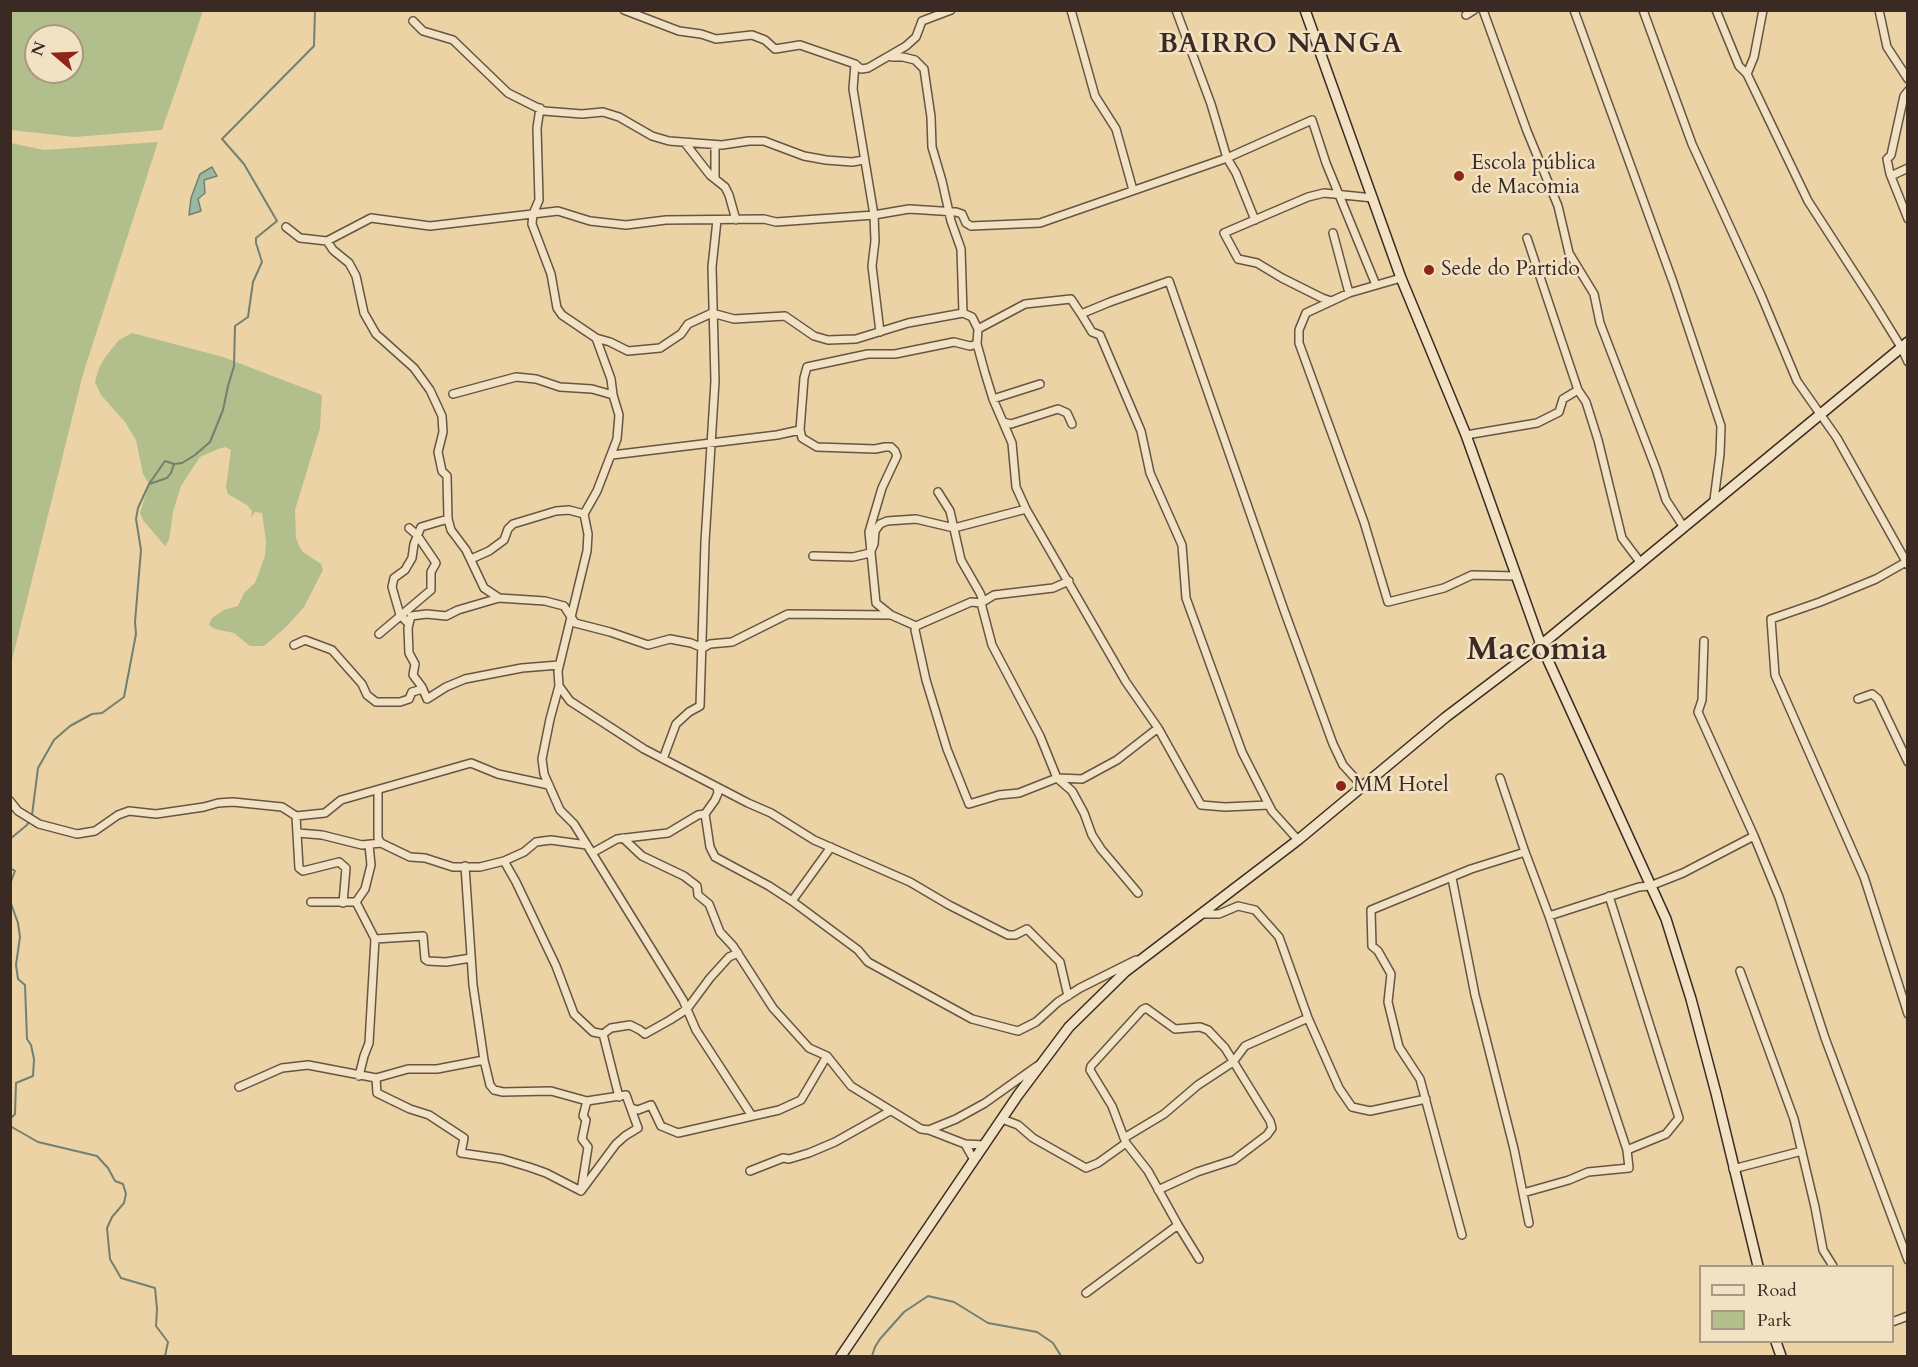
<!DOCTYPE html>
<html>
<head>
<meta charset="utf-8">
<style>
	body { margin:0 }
	#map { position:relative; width:1918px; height:1367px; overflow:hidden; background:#ebd3a5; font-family:Cardo,serif }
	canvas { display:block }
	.frame { position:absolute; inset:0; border:12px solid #3b2a24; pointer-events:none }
	.legend { position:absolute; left:1699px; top:1265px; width:195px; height:78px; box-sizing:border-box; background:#f2e2c4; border:2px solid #a99884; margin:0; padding:8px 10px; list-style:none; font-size:18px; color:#3b2a24 }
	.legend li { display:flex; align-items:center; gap:12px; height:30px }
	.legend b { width:30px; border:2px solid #a99884 }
	.north { position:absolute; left:24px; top:24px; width:60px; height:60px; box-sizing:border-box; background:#f2e2c4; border:2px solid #a99884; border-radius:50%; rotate:289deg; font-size:16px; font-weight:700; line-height:24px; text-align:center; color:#3b2a24 }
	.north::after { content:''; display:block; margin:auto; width:21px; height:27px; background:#8f2418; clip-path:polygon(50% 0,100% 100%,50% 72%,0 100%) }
</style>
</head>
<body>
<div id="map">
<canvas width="1918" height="1367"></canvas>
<div class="frame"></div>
<ul class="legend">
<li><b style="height:8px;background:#f2e2c4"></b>Road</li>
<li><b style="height:16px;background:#b2be8b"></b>Park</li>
</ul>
<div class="north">N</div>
</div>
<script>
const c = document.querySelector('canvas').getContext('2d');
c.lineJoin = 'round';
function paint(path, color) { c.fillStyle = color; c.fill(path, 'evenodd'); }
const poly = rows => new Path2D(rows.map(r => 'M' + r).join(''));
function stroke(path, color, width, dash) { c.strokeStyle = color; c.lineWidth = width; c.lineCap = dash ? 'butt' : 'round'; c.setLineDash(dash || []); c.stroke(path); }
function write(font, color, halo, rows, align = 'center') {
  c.font = font + ' Cardo,serif'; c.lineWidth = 5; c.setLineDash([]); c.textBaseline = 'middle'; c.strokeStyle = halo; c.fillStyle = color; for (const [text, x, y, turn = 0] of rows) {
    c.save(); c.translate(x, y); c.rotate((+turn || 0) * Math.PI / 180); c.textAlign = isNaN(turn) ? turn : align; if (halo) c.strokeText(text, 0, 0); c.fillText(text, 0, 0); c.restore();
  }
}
paint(poly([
	[10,11,11,10,203,11,162,130,74,137,11,130],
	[36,36,72,36,72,72,36,72],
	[158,142,83,374,11,664,11,143,44,150],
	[132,333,223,357,322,395,320,428,295,510,296,538,299,546,303,552,321,564,323,570,304,607,285,628,264,646,250,646,234,633,215,629,209,625,212,618,224,610,238,606,244,593,255,583,265,556,266,541,262,513,255,512,251,518,252,511,247,505,228,494,226,487,231,450,225,447,218,449,200,457,181,486,173,512,169,540,165,546,143,520,140,513,149,484,143,474,136,440,125,422,101,395,95,382,99,368,106,356,119,340]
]), '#b2be8b');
const water = poly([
	[212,167,217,176,204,180,205,193,198,199,201,211,189,215,191,198,200,174,212,167]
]);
paint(water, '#99b9a3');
stroke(water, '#738070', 1.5);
stroke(poly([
	[149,484,167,478,171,473,174,464],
	[10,839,27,825,32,815,38,768,54,740,70,726,92,714,102,713,124,697,136,634,135,622,141,550,136,519,138,508,149,484,165,461,174,464,182,463,195,455,210,442,223,410,228,386,234,366,235,326,248,317,253,282,262,262,256,243,256,238,277,221,244,164,222,139,314,46,315,10],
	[10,868,15,871,10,884],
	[10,901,18,923,20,937,16,965,18,979,25,985,27,1039,31,1045,34,1059,33,1076,16,1083,15,1114,10,1119],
	[10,1126,38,1142,97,1156,108,1168,115,1181,123,1184,126,1194,124,1203,112,1217,107,1228,110,1259,121,1278,155,1288,157,1309,156,1326,168,1342,165,1356],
	[872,1356,875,1347,880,1339,904,1312,928,1296,954,1302,988,1323,1037,1332,1053,1343,1061,1356]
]), '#738070', 2);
const street = poly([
	[624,10,679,31,701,34,716,39,752,35,765,40,775,49,800,45,855,64,861,69,868,68,906,46,916,37,922,21,951,10],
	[1071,10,1095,96,1116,129,1133,190],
	[1176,10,1211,104,1227,158,1236,173,1255,220],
	[1483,10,1527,131,1558,206,1569,253,1594,294,1600,323,1656,469,1666,500,1683,526],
	[1574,10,1673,282,1721,426,1720,454,1714,500],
	[1643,10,1692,144,1761,295,1797,381,1837,438,1908,565],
	[1716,10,1739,66,1747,74,1808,201,1872,300,1901,347,1908,362],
	[1879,10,1887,47,1908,79],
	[1466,15,1474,10],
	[413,21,423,31,453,40,508,93,544,111,582,114,603,112,619,117,652,136,669,141,722,145,749,141,764,141,804,156,826,160,852,162,864,160],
	[892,57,903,57,915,60,924,69,931,117,932,147,942,181,951,221,961,249,963,313],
	[855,64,853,89,874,215,875,241,872,266,880,332],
	[1747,74,1754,57,1763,10],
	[1908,91,1904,96,1891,155,1887,159,1890,174,1908,219],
	[540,108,537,128,539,200,533,214,532,224,551,274,557,308,562,315,596,338,610,342,628,351,660,348,681,334,688,324,712,313,734,319,785,316,814,336,828,340,856,339,908,323,963,313,972,317,978,329,1025,304,1071,299,1081,314,1110,302,1169,281,1284,610,1333,744,1343,765,1363,787],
	[685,143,710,175,725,187,729,195,736,220],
	[715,145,715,178],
	[1891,176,1908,168],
	[286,227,300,238,327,241,371,218,430,226,558,211,590,221,626,225,666,220,764,219,776,222,874,215,909,209,956,212,962,214,966,223,971,226,1040,223,1227,158,1312,120,1326,163,1376,285],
	[1333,233,1349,293],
	[1527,238,1578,390,1586,402,1598,440,1622,538,1640,562],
	[327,241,333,250,349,263,356,276,364,313,376,334,414,368,430,390,442,416,443,432,438,452,442,471,447,476,448,519,451,530,466,550,484,588,499,598,545,601,564,606,575,623,610,632,648,645,670,639,691,643,703,648,710,644,732,642,788,614,891,615,916,626,971,602,981,603,992,645,1040,736,1057,778,1082,779,1117,760,1158,728],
	[1401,278,1349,293,1306,313,1299,330,1299,343,1364,522,1388,602,1444,588,1472,575,1516,576],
	[1331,301,1322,298,1282,278,1257,263,1238,259,1224,233,1308,197,1324,193,1373,198],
	[1081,314,1092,332,1100,335,1141,431,1150,473,1182,545,1186,598,1242,752,1272,811,1298,840],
	[978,329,977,344,985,373,993,399,1012,443,1016,487,1026,509,1126,682,1158,728,1201,805,1225,807,1268,805],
	[453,394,516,377,536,379,560,387,592,389,613,395],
	[993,399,1040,384],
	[1003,422,1011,424,1058,409,1067,413,1072,424],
	[1466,435,1537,423,1559,412,1563,399,1578,390],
	[612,455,777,435,800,430],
	[938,492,950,511,961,560,980,593,982,598,981,603],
	[813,556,853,557,870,553,874,544,875,531,880,524,887,521,916,519,954,528,1026,509],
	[471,559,489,551,504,540,508,529,513,524,556,511,569,510,584,514],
	[1906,562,1876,579,1820,602,1771,619,1775,675,1864,877,1908,1014],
	[499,598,458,610,446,616,427,614,411,616,408,628,409,653,415,664,413,675,422,687,427,699,446,687,465,679,522,668,559,665],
	[981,603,994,595,1053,588,1069,581],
	[891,615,876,603,869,532,882,488,897,456,895,451,891,447,885,447,875,449,817,447,802,438,800,430,804,378,807,367,868,354,895,354,954,342,970,346,977,344],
	[408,623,400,615,392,587,394,578,405,570,412,558,414,544,421,527,448,519],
	[916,626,915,630,926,680,947,749,969,804,999,795,1019,793,1057,778,1072,791,1084,813,1092,835,1101,849,1138,893],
	[379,634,431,590,431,572,436,563,417,535,409,528],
	[1704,641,1702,700,1698,712,1754,836,1779,897,1825,1038,1908,1260],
	[294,645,305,640,332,650,362,684,367,695,376,702,400,702,409,699,412,692,423,689],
	[559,686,570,701,644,749,748,803,771,813,814,840,910,882,949,905,1008,935,1015,935,1027,929,1060,962,1068,996],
	[1858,699,1872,694,1878,699,1908,762],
	[663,759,676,724,689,712,700,706,705,542,715,381,712,267,717,220],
	[717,787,718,793,715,800,705,814,710,847,715,857,769,886,792,901,858,950,868,962,972,1019,1018,1031,1036,1022,1058,1002,1080,988,1136,960],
	[378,790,378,838,381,843,410,857,425,858,453,867,480,867,504,861,524,852,536,842,551,840,587,845],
	[10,801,18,811,39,824,77,834,95,831,118,815,129,811,156,814,204,807,218,803,233,802,282,807,296,816,325,813,341,800,471,763,498,774,549,785],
	[705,814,698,815,668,833,617,839,592,853,683,1000,696,1030,752,1116],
	[296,816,299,868,303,871,339,862,346,868,343,903],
	[298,833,322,835,362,845,381,843],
	[623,838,642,856,684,876,697,886,698,895,709,904,720,932,733,946,773,1008,809,1048,827,1056,851,1086,921,1129,929,1130,956,1119,985,1103,1037,1066],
	[592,853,574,824,560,810,544,774,542,759,550,719,559,686,558,671,587,551,588,534,584,514,597,491,617,439,619,415,613,395,611,379,596,338],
	[504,861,516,882,556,966,574,1014,593,1032,603,1034],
	[465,866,473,985,484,1060],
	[1452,878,1475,995,1514,1149,1529,1223],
	[1609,896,1679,1118,1666,1134,1627,1150],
	[792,901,831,847],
	[311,902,356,902,375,939,423,936,425,959,428,961,446,962,471,958],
	[356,902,365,889,371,865,369,845],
	[1549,916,1639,887,1650,886,1683,873,1754,836],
	[1740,971,1794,1119,1815,1207,1823,1250,1833,1266],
	[1308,1018,1339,1088,1352,1107,1370,1111,1426,1099],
	[359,1076,364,1056,369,1043,375,939],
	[376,1078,377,1093,410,1109,429,1115,464,1138,461,1153,502,1159,529,1167,546,1173,581,1191],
	[239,1087,282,1068,308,1065,376,1078,408,1069,437,1069,484,1060,490,1085,494,1090,503,1092,551,1091,587,1101,626,1095,638,1128,625,1136,616,1144,581,1191,588,1147,582,1139,586,1120,583,1116,587,1101],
	[619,1097,603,1034,611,1028,630,1025,640,1030,645,1034,670,1020,687,1009,710,978,729,957,738,953],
	[631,1108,638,1110,651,1105,661,1126,678,1133,779,1110,801,1100,827,1056],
	[1002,1119,1018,1125,1033,1138,1086,1168,1098,1163,1126,1143],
	[929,1130,965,1144,985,1145],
	[1124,1138,1164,1114,1198,1085,1233,1062,1245,1046,1308,1018,1279,937,1255,910,1238,906,1219,914,1201,914],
	[965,1144,974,1160],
	[1733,1169,1802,1151],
	[750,1171,783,1158,789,1159,809,1153,835,1142,890,1111],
	[1158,1190,1197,1172,1234,1160,1267,1135,1272,1128,1270,1121,1225,1048,1208,1030,1200,1027,1175,1029,1146,1008,1142,1010,1091,1066,1090,1070,1112,1106,1126,1143,1148,1171,1178,1225,1199,1259],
	[1523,1193,1569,1180,1588,1172,1629,1168,1627,1150,1549,916,1525,852],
	[1462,1235,1420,1079,1399,1047,1388,1002,1391,974,1378,951,1372,946,1371,910,1471,869,1525,852,1500,778],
	[1086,1293,1178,1225],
	[1892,1322,1908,1316]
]);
const secondary = poly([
	[1305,10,1401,278,1466,435,1541,645,1666,919,1691,999,1716,1093,1758,1266],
	[1776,1342,1781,1356],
	[841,1356,1018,1095,1069,1027,1125,972,1298,840,1446,717,1541,645,1908,342]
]);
stroke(street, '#675444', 10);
stroke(secondary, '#3b2a24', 12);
stroke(street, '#f2e2c4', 7);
stroke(secondary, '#f2e2c4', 9);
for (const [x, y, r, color] of [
	[1459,176,6,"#8f2418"],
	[1429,270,6,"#8f2418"],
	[1341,786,6,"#8f2418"]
]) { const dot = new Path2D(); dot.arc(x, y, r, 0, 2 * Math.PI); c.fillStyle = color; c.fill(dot); stroke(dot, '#f2e2c4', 2); }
write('21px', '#3b2a24', '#f2e2c4', [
	["Escola pública",1471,164],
	["de Macomia",1471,188],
	["Sede do Partido",1441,270],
	["MM Hotel",1353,786]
], 'left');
c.letterSpacing = '1.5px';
write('bold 27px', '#3b2a24', '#f2e2c4', [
	["BAIRRO NANGA",1281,46]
]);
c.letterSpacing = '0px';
write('bold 33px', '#3b2a24', '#f2e2c4', [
	["Macomia",1537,651]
]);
</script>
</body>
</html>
